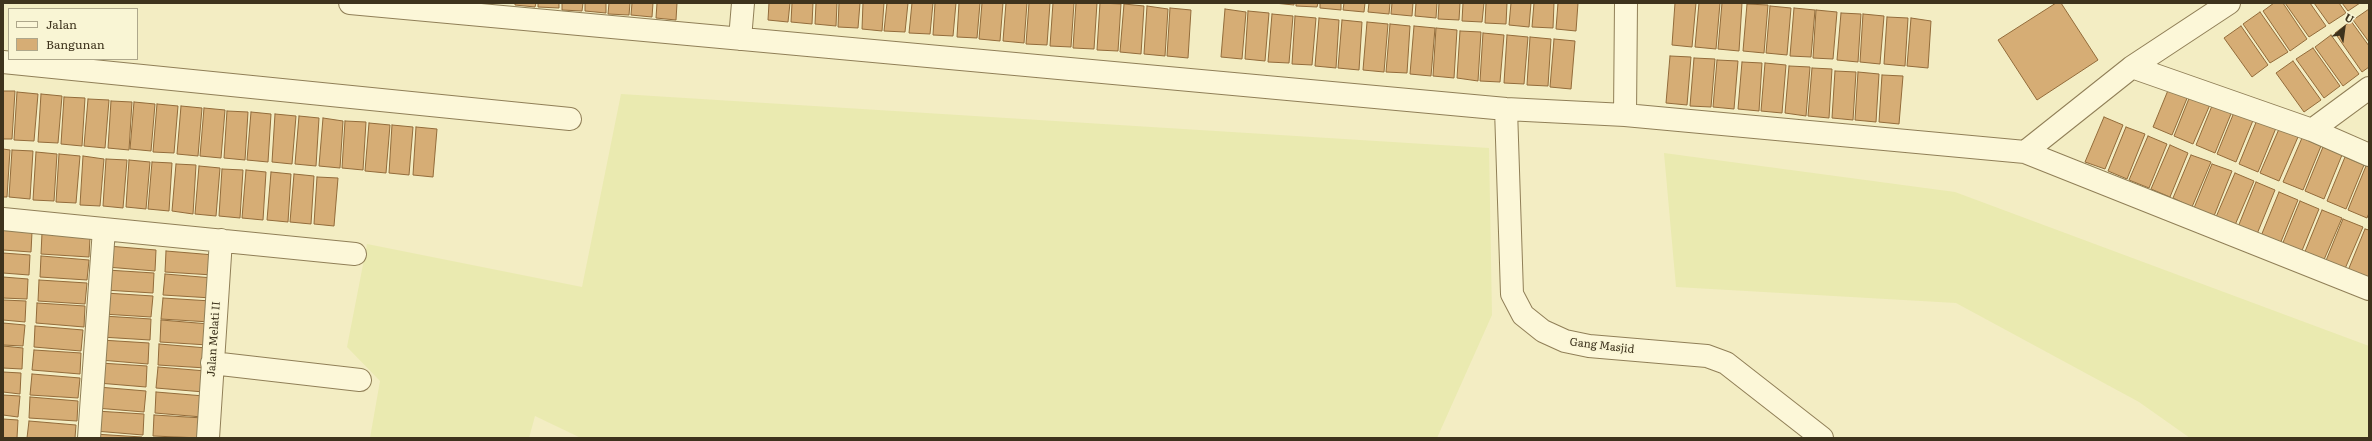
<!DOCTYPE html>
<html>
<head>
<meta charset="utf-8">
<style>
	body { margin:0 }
	#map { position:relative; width:2372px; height:441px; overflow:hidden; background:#f3edc3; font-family:Literata,serif }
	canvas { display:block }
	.frame { position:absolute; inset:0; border:4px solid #3e331d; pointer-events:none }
	.legend { position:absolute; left:8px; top:8px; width:130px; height:52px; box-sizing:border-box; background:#f9f5d4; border:1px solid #aea78b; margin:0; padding:5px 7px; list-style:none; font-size:12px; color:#3e331d }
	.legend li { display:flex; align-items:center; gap:8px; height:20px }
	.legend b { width:20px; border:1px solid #aea78b }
	.north { position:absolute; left:2324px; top:8px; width:40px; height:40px; -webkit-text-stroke:3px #f9f5d4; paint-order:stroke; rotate:29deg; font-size:11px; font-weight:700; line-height:16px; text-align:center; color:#3e331d }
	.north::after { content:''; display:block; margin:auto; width:14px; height:18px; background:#3e331d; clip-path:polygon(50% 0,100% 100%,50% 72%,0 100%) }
</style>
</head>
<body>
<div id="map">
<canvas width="2372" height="441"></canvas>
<div class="frame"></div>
<ul class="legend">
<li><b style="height:5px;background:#fcf7d8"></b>Jalan</li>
<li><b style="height:11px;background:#d6ad75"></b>Bangunan</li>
</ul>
<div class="north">U</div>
</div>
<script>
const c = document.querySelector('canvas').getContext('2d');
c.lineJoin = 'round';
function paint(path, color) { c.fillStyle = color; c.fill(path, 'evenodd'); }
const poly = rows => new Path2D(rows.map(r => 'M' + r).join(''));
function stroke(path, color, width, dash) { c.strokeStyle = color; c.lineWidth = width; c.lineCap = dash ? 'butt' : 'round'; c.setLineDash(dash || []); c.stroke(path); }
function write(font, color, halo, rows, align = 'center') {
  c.font = font + ' Literata,serif'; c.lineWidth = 3; c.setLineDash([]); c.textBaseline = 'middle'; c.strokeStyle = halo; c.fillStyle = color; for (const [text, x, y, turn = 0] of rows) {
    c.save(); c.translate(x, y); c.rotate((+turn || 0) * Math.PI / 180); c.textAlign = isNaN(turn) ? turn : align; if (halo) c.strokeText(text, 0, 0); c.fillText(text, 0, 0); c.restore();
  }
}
paint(poly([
	[621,94,1489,148,1492,315,1437,438,581,438,535,416,529,438,370,438,380,381,347,347,367,244,582,287],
	[1664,153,1955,192,2369,346,2369,438,2190,438,2139,402,1956,303,1676,287]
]), '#eaeab0');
const building = poly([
	[515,3,536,3,535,7,515,5,515,3],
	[538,3,559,3,559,8,538,7,538,3],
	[562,3,583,3,582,11,562,10,562,3],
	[585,3,606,3,606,13,585,11,585,3],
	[609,3,630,3,629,15,608,14,609,3],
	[632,3,653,3,652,17,631,15,632,3],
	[657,3,677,3,676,20,656,18,657,3],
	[769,3,790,3,788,22,768,20,769,3],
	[792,3,813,3,812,24,791,22,792,3],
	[816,3,837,3,836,26,815,24,816,3],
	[839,3,860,3,858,28,838,27,839,3],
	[863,3,884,3,882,31,862,29,863,3],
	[887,3,908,3,905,32,884,31,887,3],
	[912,3,933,3,930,34,909,33,912,3],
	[935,3,956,3,953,36,933,35,935,3],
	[959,3,980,3,977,38,957,37,959,3],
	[982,3,1003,3,1000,41,979,39,982,3],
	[1006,3,1027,3,1024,43,1003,41,1006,3],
	[1029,3,1050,3,1047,45,1026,44,1029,3],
	[1053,3,1074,3,1071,47,1050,46,1053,3],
	[1076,3,1097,3,1094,49,1073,48,1076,3],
	[1100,3,1121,4,1118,51,1097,50,1100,3],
	[1274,3,1294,3,1294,5,1274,3],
	[1296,3,1318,3,1317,7,1296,6,1296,3],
	[1320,3,1341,3,1341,10,1320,8,1320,3],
	[1344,3,1365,3,1364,12,1343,10,1344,3],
	[1369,3,1390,3,1389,14,1368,12,1369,3],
	[1392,3,1413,3,1412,16,1391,14,1392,3],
	[1416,3,1437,3,1436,18,1415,16,1416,3],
	[1439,3,1460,3,1459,20,1438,19,1439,3],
	[1463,3,1484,3,1482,22,1462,21,1463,3],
	[1486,3,1507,3,1506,24,1485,23,1486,3],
	[1511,3,1531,3,1529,27,1509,25,1511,3],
	[1534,3,1554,3,1553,28,1532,27,1534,3],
	[1558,3,1578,3,1576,31,1556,29,1558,3],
	[1675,3,1696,3,1692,47,1672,45,1675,3],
	[1699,3,1720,3,1716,49,1695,47,1699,3],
	[1722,3,1742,3,1739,51,1718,49,1722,3],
	[2056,3,2061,3,2098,60,2037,100,1998,40,2056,3],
	[2274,3,2283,3,2307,39,2290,51,2263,11,2274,3],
	[2285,3,2310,3,2326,26,2309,37,2285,3],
	[2314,3,2339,3,2346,13,2329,24,2314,3],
	[2342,3,2360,3,2348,11,2342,3],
	[1124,4,1144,6,1141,54,1120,52,1124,4],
	[1747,4,1768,5,1764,53,1743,51,1747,4],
	[1147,6,1168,9,1165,56,1144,54,1147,6],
	[1770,6,1791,8,1787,55,1766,53,1770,6],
	[1170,8,1191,10,1188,58,1167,56,1170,8],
	[1794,8,1815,10,1811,57,1790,56,1794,8],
	[1225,9,1246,12,1242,59,1221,57,1225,9],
	[2369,9,2369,42,2353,20,2369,9],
	[1816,10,1837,12,1833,59,1813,58,1816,10],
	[1248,11,1269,13,1265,61,1245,59,1248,11],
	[2260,12,2288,52,2270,63,2243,24,2260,12],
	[1841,13,1861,14,1858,62,1837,60,1841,13],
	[1272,14,1293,16,1289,63,1268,62,1272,14],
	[1863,14,1884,16,1880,64,1860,62,1863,14],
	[1295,16,1316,18,1312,65,1292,64,1295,16],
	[1887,17,1908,18,1905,66,1884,64,1887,17],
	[1319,18,1339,20,1336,68,1315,66,1319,18],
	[1911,18,1931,21,1928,68,1907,66,1911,18],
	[1342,20,1362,22,1359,70,1338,68,1342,20],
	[2351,21,2369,46,2369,67,2362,72,2335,33,2351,21],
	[1367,22,1388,24,1384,72,1363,70,1367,22],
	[1390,24,1410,26,1407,73,1386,72,1390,24],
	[1414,26,1435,28,1431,76,1410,74,1414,26],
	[2241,26,2268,65,2252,77,2224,38,2241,26],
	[1436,28,1457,30,1454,78,1433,76,1436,28],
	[1460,31,1481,32,1478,81,1457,78,1460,31],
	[1483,33,1504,35,1500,82,1480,81,1483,33],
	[1507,35,1528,37,1524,84,1504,83,1507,35],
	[2331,35,2359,74,2343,86,2315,47,2331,35],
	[1530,37,1551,39,1548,86,1527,85,1530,37],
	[1554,39,1575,41,1571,89,1550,87,1554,39],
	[2313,48,2340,86,2324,98,2296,59,2313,48],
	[1670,56,1691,57,1687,105,1666,103,1670,56],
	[1694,58,1715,59,1711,107,1690,106,1694,58],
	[1717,60,1738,61,1734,109,1713,107,1717,60],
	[2293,61,2321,100,2304,112,2276,73,2293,61],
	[1742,62,1762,63,1759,111,1738,109,1742,62],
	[1765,63,1786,65,1782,113,1761,111,1765,63],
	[1789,66,1810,67,1806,116,1785,113,1789,66],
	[1812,68,1832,69,1829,118,1808,116,1812,68],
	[1835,71,1856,72,1853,120,1832,118,1835,71],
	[1858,72,1879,74,1876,122,1855,120,1858,72],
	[1882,75,1903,76,1899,124,1879,122,1882,75],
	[2171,83,2190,91,2172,135,2153,127,2171,83],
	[3,91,15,91,12,139,3,139,3,91],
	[2192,91,2212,100,2193,144,2174,136,2192,91],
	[17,92,38,94,34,141,14,140,17,92],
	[41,94,62,96,58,143,38,142,41,94],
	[64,97,85,98,82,146,61,144,64,97],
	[88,99,109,100,105,148,84,146,88,99],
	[111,101,132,102,129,150,108,148,111,101],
	[2214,101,2233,109,2215,153,2196,145,2214,101],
	[134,102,155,104,151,151,130,149,134,102],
	[157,104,178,106,174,153,153,152,157,104],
	[181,106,202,108,198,156,177,154,181,106],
	[204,108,225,110,221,158,200,156,204,108],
	[2235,110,2254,118,2236,162,2217,154,2235,110],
	[227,111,248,112,245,160,224,158,227,111],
	[251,112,271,114,268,162,247,160,251,112],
	[275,114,296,116,292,164,272,162,275,114],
	[299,116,319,118,316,166,295,164,299,116],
	[2104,117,2123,125,2105,169,2085,162,2104,117],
	[323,118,343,121,340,168,319,166,323,118],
	[2257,120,2276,128,2258,172,2239,164,2257,120],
	[345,121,366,122,363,170,342,168,345,121],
	[369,123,390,125,386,173,365,171,369,123],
	[392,125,413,127,409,175,389,173,392,125],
	[416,127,437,129,433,177,413,175,416,127],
	[2126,127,2145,134,2127,179,2108,171,2126,127],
	[2279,129,2298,137,2279,181,2260,173,2279,129],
	[2148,136,2167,144,2149,188,2129,180,2148,136],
	[2302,138,2321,146,2303,190,2283,182,2302,138],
	[2170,145,2188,153,2170,197,2151,189,2170,145],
	[2323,147,2342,155,2324,199,2305,191,2323,147],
	[3,149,10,150,7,197,3,197,3,149],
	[12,150,33,151,30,199,9,197,12,150],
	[36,152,57,154,54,201,33,200,36,152],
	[59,154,80,156,76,203,56,202,59,154],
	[2191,155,2211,162,2192,207,2173,198,2191,155],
	[83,156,104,159,100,206,80,205,83,156],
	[2345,157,2364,165,2346,209,2327,201,2345,157],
	[106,159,127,160,123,208,103,206,106,159],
	[129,160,150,162,146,209,126,207,129,160],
	[152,162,172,163,169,211,148,209,152,162],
	[176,164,196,165,193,214,172,211,176,164],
	[2212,164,2232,171,2214,216,2194,208,2212,164],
	[199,166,220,168,216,216,195,214,199,166],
	[2366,166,2369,167,2369,213,2367,218,2348,210,2366,166],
	[222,169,243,170,240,218,219,216,222,169],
	[246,170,266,172,263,220,242,218,246,170],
	[271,172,291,174,288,222,267,220,271,172],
	[2235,173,2254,181,2235,225,2216,217,2235,173],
	[294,174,314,176,311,224,290,222,294,174],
	[317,177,338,178,334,226,314,224,317,177],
	[2256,182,2275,190,2257,234,2238,227,2256,182],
	[2279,192,2298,200,2280,244,2261,236,2279,192],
	[2300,201,2319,209,2301,253,2282,245,2300,201],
	[2322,210,2342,218,2323,262,2304,254,2322,210],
	[2343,219,2363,227,2344,271,2325,263,2343,219],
	[2365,229,2369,230,2369,275,2366,281,2347,273,2365,229],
	[3,230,32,232,31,252,3,250,3,230],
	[42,233,90,237,89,257,41,254,42,233],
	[108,246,156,250,155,271,107,267,108,246],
	[166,251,214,255,213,275,165,272,166,251],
	[3,253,30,255,29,275,3,273,3,253],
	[41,256,89,260,87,280,40,277,41,256],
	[107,270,154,273,153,293,105,290,107,270],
	[165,274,213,278,212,298,163,295,165,274],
	[3,277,28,279,27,299,3,298,3,277],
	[39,280,87,283,85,304,38,301,39,280],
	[105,293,153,296,151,317,103,314,105,293],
	[163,298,211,301,210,322,161,319,163,298],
	[3,300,26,301,25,322,3,320,3,300],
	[37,303,85,306,84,327,36,323,37,303],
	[103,316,151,319,150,340,101,337,103,316],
	[161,320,209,324,208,345,160,342,161,320],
	[3,323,25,325,23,346,3,345,3,323],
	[35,326,83,330,81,351,34,347,35,326],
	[101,340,149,343,148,364,100,360,101,340],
	[159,344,207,348,206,368,158,365,159,344],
	[3,346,23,348,22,369,3,368,3,346],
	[34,350,81,353,80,374,32,370,34,350],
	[100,363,147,366,146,387,98,383,100,363],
	[158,367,206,371,204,392,156,388,158,367],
	[3,372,21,373,20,394,3,392,3,372],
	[32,374,80,378,78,398,30,395,32,374],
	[98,387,146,391,144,412,96,408,98,387],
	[156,392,204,396,202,417,155,413,156,392],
	[3,395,20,396,18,417,3,415,3,395],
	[30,397,78,401,77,421,29,418,30,397],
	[96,411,144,414,143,435,95,431,96,411],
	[154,415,203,418,201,438,153,436,154,415],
	[3,419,18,420,17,438,3,438,3,419],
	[29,421,76,425,75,438,27,438,29,421],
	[94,434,142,437,142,438,94,438,94,434]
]);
paint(building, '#d6ad75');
stroke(building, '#926b3a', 1);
const minor = poly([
	[350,3,1506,109,1625,115,2025,152,2369,289],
	[740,39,743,3],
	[3,62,570,119],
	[2132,67,2312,130,2369,155],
	[1506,109,1512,294,1523,315,1543,331,1565,341,1589,346,1707,356,1726,363,1822,438],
	[1625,115,1626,3],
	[2312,130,2369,88],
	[2025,152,2132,67,2229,3],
	[3,219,355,254],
	[212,363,360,380],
	[89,438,104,229],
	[208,438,221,240]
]);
stroke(minor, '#907f57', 24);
stroke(minor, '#fcf7d8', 22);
write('11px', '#3e331d', '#f9f5d4', [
	["Jalan Melati II",214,339,-86],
	["Gang Masjid",1602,346,7]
]);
</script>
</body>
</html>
